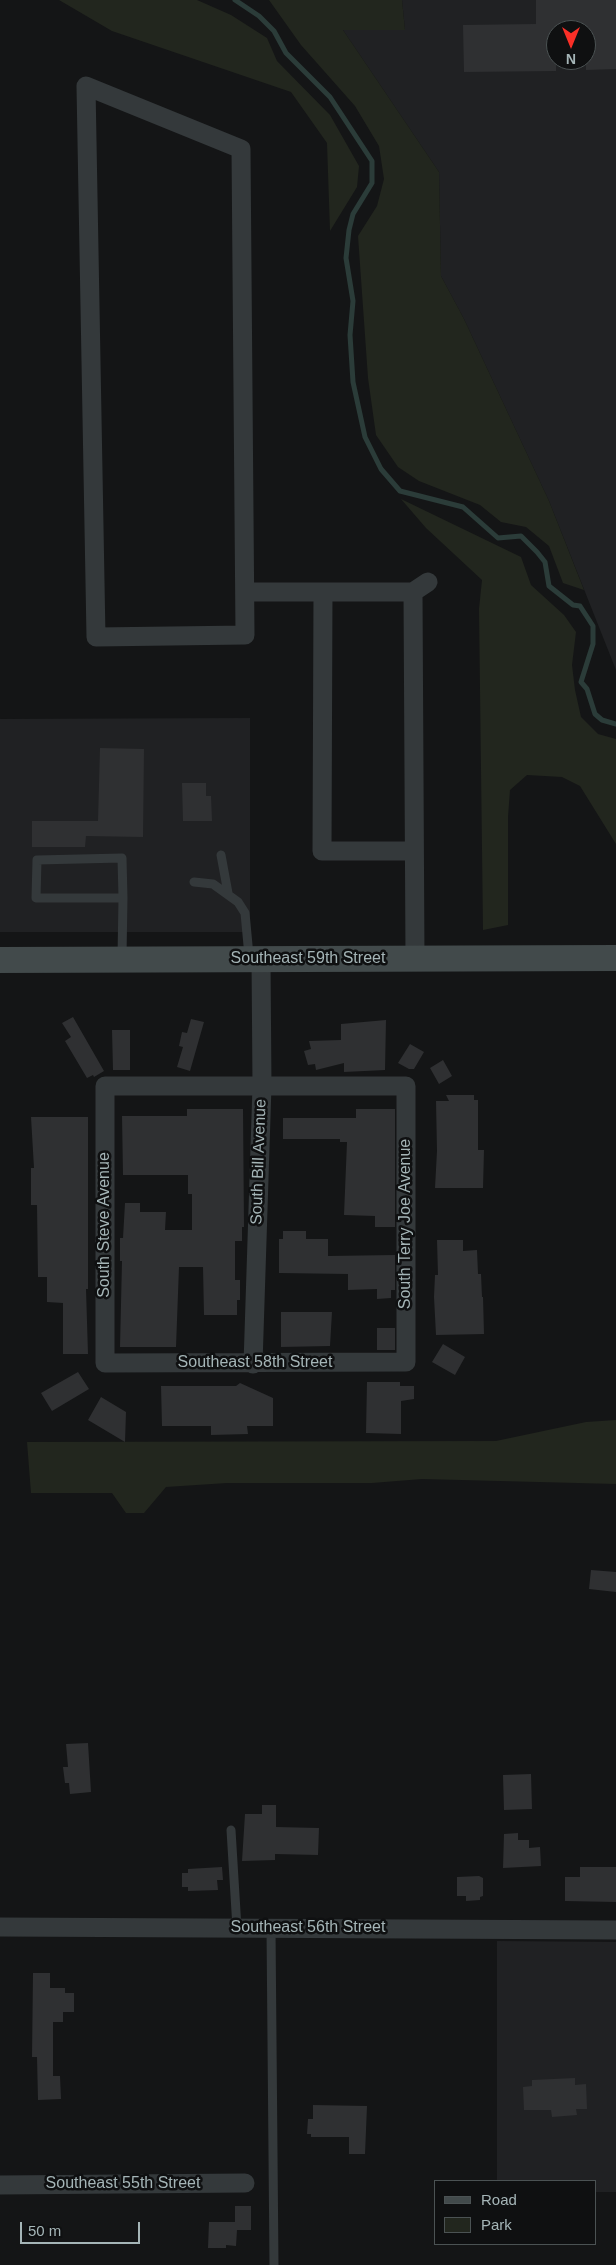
<!DOCTYPE html>
<html>
<head>
<meta charset="utf-8">
<style>
	body { margin:0 }
	#map { position:relative; width:616px; height:2265px; overflow:hidden; background:#141516; font-family:Arial,sans-serif }
	canvas { display:block }
	.legend { position:absolute; left:434px; top:2180px; width:162px; height:65px; box-sizing:border-box; background:#0f1011; border:1px solid #4b5253; margin:0; padding:6px 9px; list-style:none; font-size:15px; color:#a5b5b7 }
	.legend li { display:flex; align-items:center; gap:10px; height:25px }
	.legend b { width:25px; border:1px solid #4b5253 }
	.north { position:absolute; left:546px; top:20px; width:50px; height:50px; box-sizing:border-box; background:#0f1011; border:1px solid #4b5253; border-radius:50%; rotate:180deg; font-size:14px; font-weight:700; line-height:20px; text-align:center; color:#a5b5b7 }
	.north::after { content:''; display:block; margin:auto; width:18px; height:22px; background:#fa2f27; clip-path:polygon(50% 0,100% 100%,50% 72%,0 100%) }
	.scale { position:absolute; left:20px; top:2222px; width:120px; height:22px; box-sizing:border-box; border:2px solid #a5b5b7; border-top:0; padding-left:6px; font-size:15px; line-height:18px; white-space:nowrap; color:#a5b5b7; -webkit-text-stroke:4px #0f1011; paint-order:stroke }
</style>
</head>
<body>
<div id="map">
<canvas width="616" height="2265"></canvas>
<ul class="legend">
<li><b style="height:6px;background:#424a4b"></b>Road</li>
<li><b style="height:14px;background:#22261e"></b>Park</li>
</ul>
<div class="north">N</div>
<div class="scale">50 m</div>
</div>
<script>
const c = document.querySelector('canvas').getContext('2d');
c.lineJoin = 'round';
function paint(path, color) { c.fillStyle = color; c.fill(path, 'evenodd'); }
const poly = rows => new Path2D(rows.map(r => 'M' + r).join(''));
function stroke(path, color, width, dash) { c.strokeStyle = color; c.lineWidth = width; c.lineCap = dash ? 'butt' : 'round'; c.setLineDash(dash || []); c.stroke(path); }
function write(font, color, halo, rows, align = 'center') {
  c.font = font + ' Arial,sans-serif'; c.lineWidth = 5; c.setLineDash([]); c.textBaseline = 'middle'; c.strokeStyle = halo; c.fillStyle = color; for (const [text, x, y, turn = 0] of rows) {
    c.save(); c.translate(x, y); c.rotate((+turn || 0) * Math.PI / 180); c.textAlign = isNaN(turn) ? turn : align; if (halo) c.strokeText(text, 0, 0); c.fillText(text, 0, 0); c.restore();
  }
}
paint(poly([
	[402,0,616,0,616,670,549,501,464,319,441,276,439,172,343,30,405,30],
	[556,30,586,30,586,60,556,60],
	[250,718,250,932,0,932,0,719],
	[497,1941,616,1942,616,2192,595,2192,595,2181,497,2181]
]), '#202123');
paint(poly([
	[59,0,197,0,231,15,267,38,277,61,330,115,359,166,357,187,330,231,327,143,291,92,112,31],
	[269,0,402,0,405,30,343,30,439,172,441,276,464,319,549,501,584,590,563,583,549,546,526,527,501,522,480,505,419,481,398,467,376,435,368,378,358,236,377,206,384,179,379,146,355,106,301,45],
	[401,499,521,557,531,585,564,615,576,632,572,665,575,690,581,717,598,734,616,739,616,844,580,786,562,777,527,775,510,790,508,817,508,925,483,930,479,609,482,580,426,528],
	[616,1420,616,1484,422,1479,372,1483,227,1483,166,1487,144,1513,126,1513,112,1493,31,1493,27,1442,496,1441,586,1422]
]), '#22261e');
stroke(poly([
	[235,0,259,16,274,31,286,53,330,97,372,161,372,183,353,214,349,230,346,258,353,301,350,335,353,382,365,437,381,469,400,491,463,507,498,538,521,536,537,552,545,562,549,586,573,605,580,606,593,626,593,644,581,682,587,689,595,714,602,720,616,724]
]), '#2b3c39', 5);
paint(poly([
	[536,0,616,0,616,69,586,70,586,30,556,30,556,71,464,72,463,25,536,24],
	[100,748,144,749,143,837,86,836,85,847,32,847,32,821,98,821],
	[182,783,206,783,206,796,211,796,212,821,183,821],
	[73,1017,104,1071,94,1077,93,1075,87,1078,65,1041,71,1037,62,1023],
	[191,1019,204,1022,190,1071,177,1067,183,1047,179,1046,182,1032,187,1033],
	[386,1020,385,1070,344,1072,344,1063,316,1070,315,1064,308,1065,304,1051,311,1049,309,1041,341,1040,341,1024],
	[112,1030,130,1030,130,1070,113,1070],
	[410,1044,424,1052,414,1069,409,1069,398,1063],
	[443,1060,452,1076,439,1084,430,1068],
	[446,1095,474,1095,474,1100,478,1100,478,1150,484,1150,483,1188,435,1188,437,1151,436,1101,449,1101],
	[187,1109,243,1109,244,1227,242,1227,242,1241,235,1241,235,1280,240,1280,240,1300,237,1300,237,1315,204,1315,203,1267,179,1267,176,1347,120,1347,122,1261,120,1261,120,1238,123,1238,125,1203,140,1203,140,1212,166,1212,165,1230,192,1230,192,1194,188,1194,188,1175,123,1175,122,1116,187,1116],
	[356,1109,395,1109,395,1227,375,1227,375,1216,344,1215,347,1142,340,1142,340,1139,283,1139,283,1118,356,1118],
	[31,1117,88,1117,88,1289,86,1289,88,1354,63,1354,63,1303,47,1302,47,1277,38,1277,37,1205,31,1205,31,1168,34,1168],
	[283,1231,306,1231,306,1239,328,1239,328,1256,395,1255,395,1290,391,1290,391,1298,377,1299,377,1289,348,1290,348,1274,279,1273,279,1239,283,1239],
	[437,1240,463,1240,463,1251,477,1250,478,1274,481,1274,482,1297,483,1297,484,1334,436,1335,434,1297,435,1275,438,1275],
	[281,1312,332,1312,330,1346,281,1347],
	[377,1328,395,1328,395,1350,377,1350],
	[443,1344,465,1357,455,1375,432,1362],
	[78,1372,89,1389,52,1411,41,1393],
	[367,1382,400,1382,400,1386,414,1386,414,1399,401,1401,401,1434,366,1433],
	[240,1383,273,1398,273,1426,247,1426,248,1434,211,1435,211,1426,162,1426,161,1386,236,1386],
	[101,1397,126,1412,125,1442,88,1420],
	[591,1570,616,1572,616,1592,589,1589],
	[88,1743,91,1792,70,1794,69,1783,65,1783,63,1767,68,1767,66,1744],
	[531,1774,532,1809,504,1810,503,1775],
	[262,1805,276,1805,276,1827,319,1828,318,1855,275,1854,275,1860,242,1861,245,1814,262,1814],
	[518,1833,518,1840,529,1840,529,1848,540,1847,541,1866,503,1868,504,1834],
	[222,1867,223,1880,217,1880,218,1890,188,1891,188,1887,182,1887,182,1873,188,1873,188,1869],
	[580,1867,616,1867,616,1902,565,1901,565,1877,580,1877],
	[479,1876,483,1878,483,1896,480,1897,480,1900,466,1901,466,1896,457,1896,457,1877],
	[33,1973,50,1973,50,1988,65,1988,65,1993,74,1993,74,2012,63,2012,63,2022,53,2022,53,2076,60,2076,61,2099,38,2100,37,2057,32,2057],
	[575,2078,575,2085,586,2084,587,2109,576,2109,577,2115,552,2117,551,2110,524,2110,523,2087,532,2086,532,2080],
	[313,2105,367,2106,365,2154,349,2154,349,2137,311,2137,311,2134,307,2134,308,2119,313,2119],
	[235,2206,251,2206,251,2230,237,2230,236,2246,226,2245,226,2248,208,2248,209,2222,235,2222]
]), '#2f3032');
stroke(poly([
	[221,855,228,893],
	[194,882,213,884,238,902,245,913,249,956],
	[122,956,123,898,122,858,37,860,36,898,123,898],
	[231,1830,237,1928],
	[271,1928,274,2265]
]), '#34393b', 9);
stroke(poly([
	[86,86,241,149,245,635,96,637,86,86],
	[245,592,413,592],
	[323,592,322,851,413,851],
	[415,959,413,592,428,582],
	[105,1086,406,1086,406,1362,105,1363,105,1086],
	[253,1364,262,1086,261,959],
	[0,1927,616,1930],
	[0,2185,245,2183]
]), '#34393b', 19);
stroke(poly([
	[0,960,616,958]
]), '#424a4b', 26);
write('16px', '#a5b5b7', '#0f1011', [
	["Southeast 59th Street",308,959],
	["South Bill Avenue",259,1162,-88],
	["South Terry Joe Avenue",406,1224,-90],
	["South Steve Avenue",105,1225,-90],
	["Southeast 58th Street",255,1363],
	["Southeast 56th Street",308,1928],
	["Southeast 55th Street",123,2184]
]);
</script>
</body>
</html>
